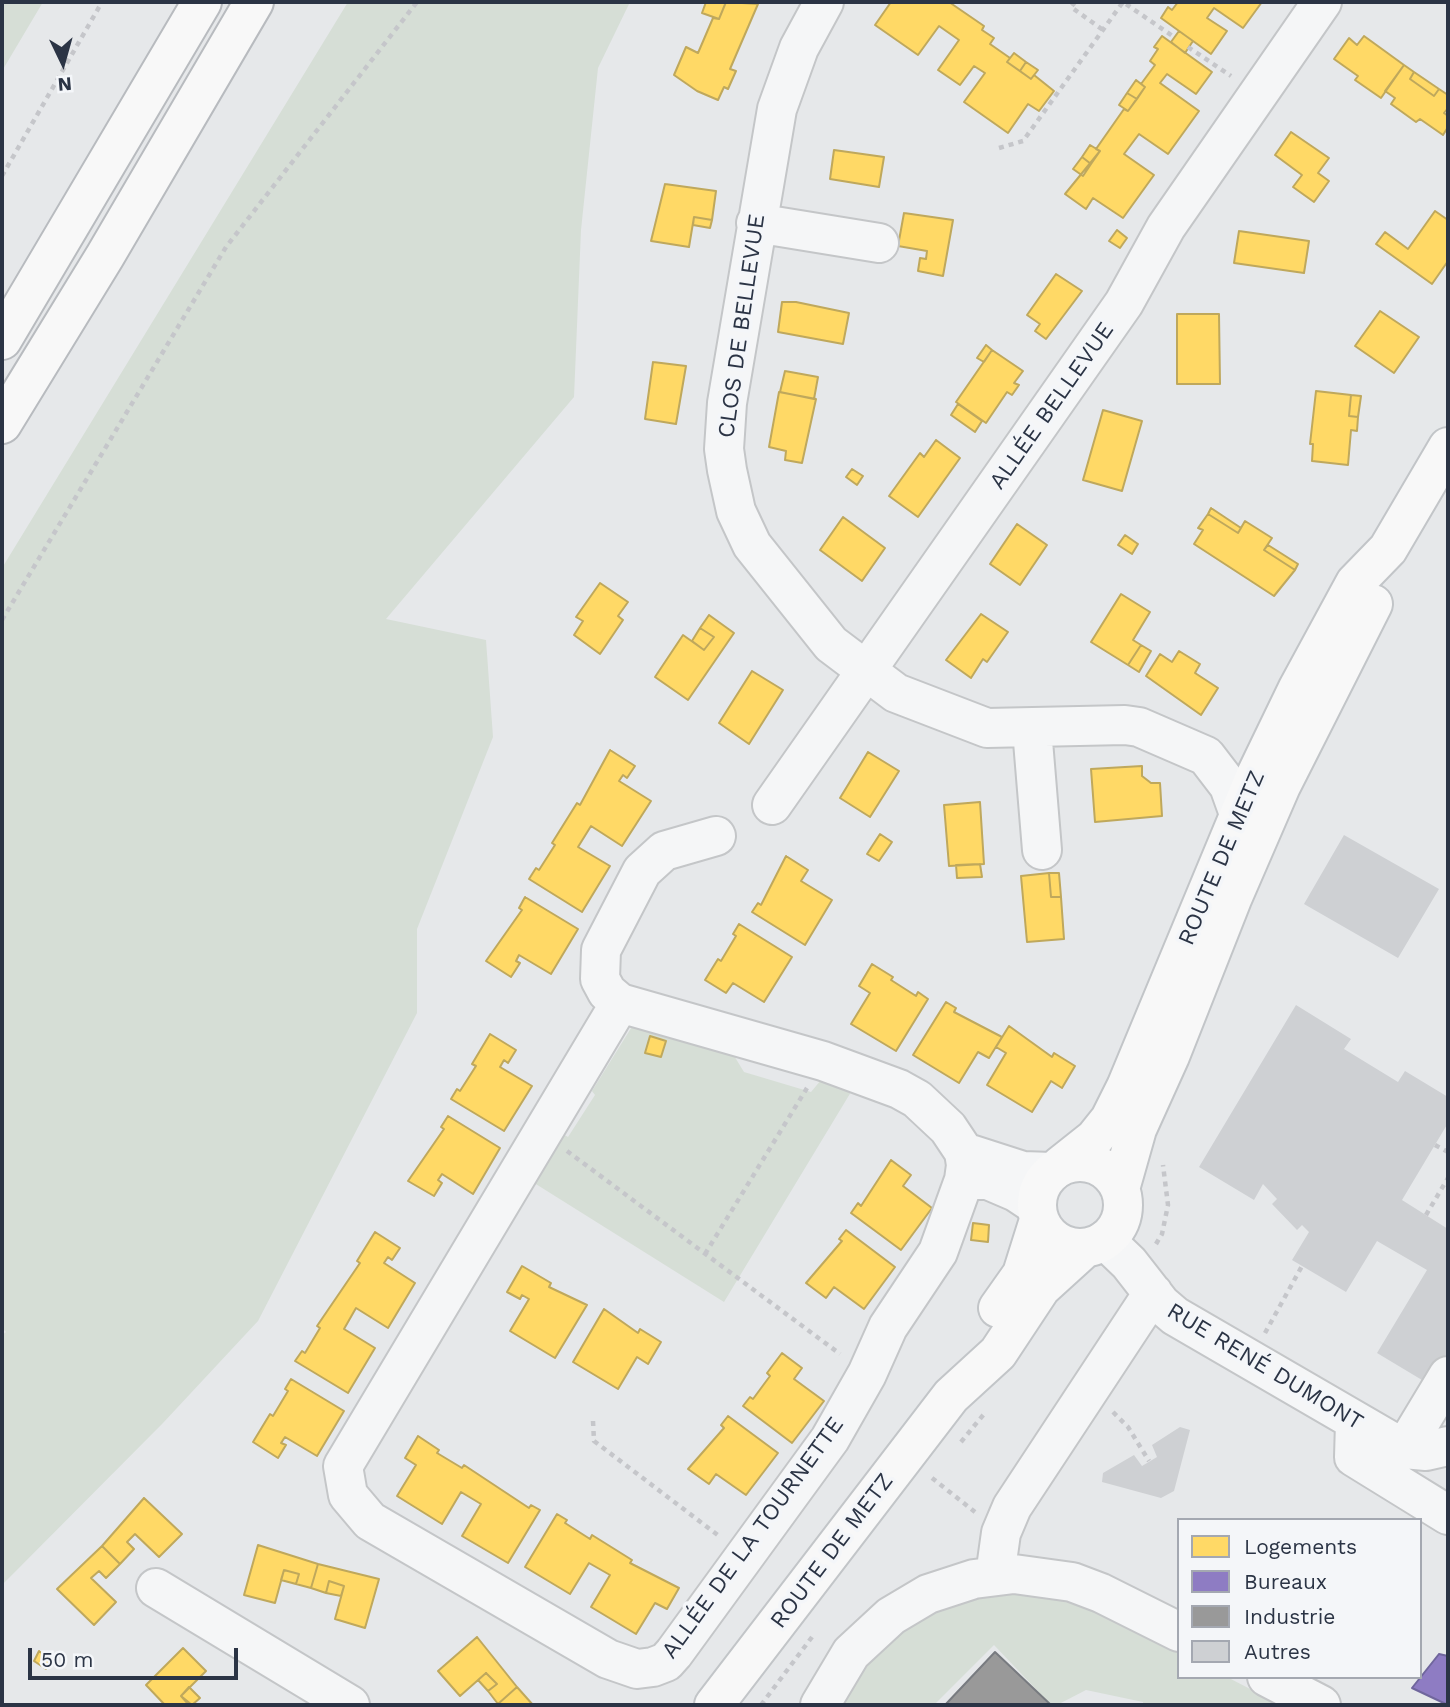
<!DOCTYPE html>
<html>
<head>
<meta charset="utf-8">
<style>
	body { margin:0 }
	#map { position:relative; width:1450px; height:1707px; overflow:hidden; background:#e6e8ea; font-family:"Work Sans",sans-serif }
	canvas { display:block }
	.frame { position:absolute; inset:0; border:4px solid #2b3445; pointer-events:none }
	.legend { position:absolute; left:1177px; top:1518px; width:245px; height:161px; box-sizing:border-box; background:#f4f6f9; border:2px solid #a4a8b1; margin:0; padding:9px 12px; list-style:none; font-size:21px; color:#2b3445 }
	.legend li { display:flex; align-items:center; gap:14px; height:35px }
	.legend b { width:35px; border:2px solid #a4a8b1 }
	.north { position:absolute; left:28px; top:28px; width:70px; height:70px; -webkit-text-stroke:5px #f4f6f9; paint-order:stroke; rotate:175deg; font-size:19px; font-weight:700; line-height:28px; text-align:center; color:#2b3445 }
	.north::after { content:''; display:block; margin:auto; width:24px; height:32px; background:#2b3445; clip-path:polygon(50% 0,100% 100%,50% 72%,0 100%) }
	.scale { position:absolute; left:28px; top:1648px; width:210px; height:32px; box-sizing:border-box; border:4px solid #2b3445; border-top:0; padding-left:9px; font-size:21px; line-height:24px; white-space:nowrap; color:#2b3445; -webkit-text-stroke:5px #f4f6f9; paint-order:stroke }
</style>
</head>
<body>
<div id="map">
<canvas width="1450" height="1707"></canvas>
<div class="frame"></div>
<ul class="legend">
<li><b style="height:19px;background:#ffd966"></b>Logements</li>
<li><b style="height:19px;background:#8e7cc3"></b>Bureaux</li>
<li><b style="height:19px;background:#999"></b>Industrie</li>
<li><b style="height:19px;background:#ced0d3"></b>Autres</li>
</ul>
<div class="north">N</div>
<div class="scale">50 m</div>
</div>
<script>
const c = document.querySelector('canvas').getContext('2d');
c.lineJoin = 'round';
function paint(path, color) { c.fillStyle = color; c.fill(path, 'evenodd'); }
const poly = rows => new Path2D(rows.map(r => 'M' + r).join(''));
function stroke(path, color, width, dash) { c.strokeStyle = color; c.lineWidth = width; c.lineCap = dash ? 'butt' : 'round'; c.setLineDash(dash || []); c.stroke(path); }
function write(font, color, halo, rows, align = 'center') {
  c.font = font + ' "Work Sans",sans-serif'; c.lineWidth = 7; c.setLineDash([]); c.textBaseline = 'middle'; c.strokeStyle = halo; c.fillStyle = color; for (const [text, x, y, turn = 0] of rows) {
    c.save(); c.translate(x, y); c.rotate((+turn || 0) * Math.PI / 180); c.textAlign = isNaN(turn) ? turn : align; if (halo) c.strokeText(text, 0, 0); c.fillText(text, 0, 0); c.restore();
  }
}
paint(poly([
	[2,2,43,2,2,71],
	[348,2,630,2,598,68,581,230,574,397,386,619,486,640,493,737,417,929,417,1013,258,1321,163,1423,2,1585,2,1335,6,1332,2,1328,2,568],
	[633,1025,733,1054,744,1072,811,1092,821,1080,851,1092,724,1302,531,1181,556,1130,568,1137,595,1095,592,1091],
	[997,1593,1061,1597,1085,1605,1179,1653,1179,1677,1227,1677,1281,1705,1143,1705,1143,1702,1086,1690,1057,1705,1051,1705,994,1645,934,1705,843,1705,860,1674,878,1651,900,1631,946,1604]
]), '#d6ded6');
const homes = poly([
	[706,2,726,2,719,19,702,13,706,2],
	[726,2,758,4,730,69,736,71,728,89,724,87,718,100,697,91,674,75,686,47,698,53,713,18,719,19,726,2],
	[891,2,949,2,984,26,982,30,994,38,990,44,1010,58,1007,62,1031,79,1034,75,1054,91,1039,111,1028,104,1008,133,964,102,985,73,974,66,960,85,938,70,959,40,939,26,918,55,875,25,891,2],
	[1178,2,1262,2,1243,28,1214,8,1207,18,1227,31,1211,54,1161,18,1168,7,1172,10,1178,2],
	[1179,31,1193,41,1185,53,1171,42,1179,31],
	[1162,36,1212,72,1196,94,1167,74,1160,83,1199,111,1168,154,1139,134,1124,154,1154,175,1123,218,1093,198,1086,209,1065,194,1100,151,1096,149,1124,109,1128,111,1145,87,1141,84,1155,65,1150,61,1158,49,1154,47,1162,36],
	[1364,36,1404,65,1381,98,1355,80,1358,76,1334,59,1349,38,1357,45,1364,36],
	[1014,53,1026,62,1020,71,1007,62,1014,53],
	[1026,62,1038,70,1031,79,1020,71,1026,62],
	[1404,65,1414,72,1410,79,1434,96,1439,89,1448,95,1448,108,1444,113,1448,116,1448,127,1443,135,1420,119,1416,122,1391,104,1395,98,1385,91,1404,65],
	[1414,72,1439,89,1434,96,1410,79,1414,72],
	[1136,80,1145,87,1137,99,1127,93,1136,80],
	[1127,93,1137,99,1128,111,1119,105,1127,93],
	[1291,132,1329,158,1318,173,1329,181,1314,202,1293,187,1302,175,1275,155,1291,132],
	[1090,145,1100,151,1091,164,1082,157,1090,145],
	[834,150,884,157,879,187,830,179,834,150],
	[1082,157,1091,164,1083,176,1073,169,1082,157],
	[665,184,716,191,712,220,694,217,689,247,651,241,665,184],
	[1435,211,1448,220,1448,261,1432,284,1376,244,1385,232,1408,249,1435,211],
	[904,213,953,220,943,276,918,271,920,258,926,259,927,251,898,246,904,213],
	[694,217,712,220,710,228,693,225,694,217],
	[1117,230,1127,238,1120,248,1109,241,1117,230],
	[1239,231,1309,241,1304,273,1234,263,1239,231],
	[1056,274,1082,291,1046,339,1035,331,1040,324,1027,315,1056,274],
	[782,302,796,302,849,313,843,344,778,332,782,302],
	[1380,311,1419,337,1394,373,1355,346,1380,311],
	[1177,314,1219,314,1220,384,1177,384,1177,314],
	[986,345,992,350,984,362,977,358,986,345],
	[992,350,1023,371,1014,383,1019,385,1012,395,1007,392,986,423,956,402,992,350],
	[653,362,686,366,676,424,645,419,653,362],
	[785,371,818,377,814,399,780,392,785,371],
	[1316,391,1351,395,1349,416,1358,417,1357,431,1351,430,1348,465,1312,461,1313,444,1310,444,1316,391],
	[779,392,816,399,802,463,785,460,786,451,769,447,779,392],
	[1351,395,1361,396,1358,417,1349,416,1351,395],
	[958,404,982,421,975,432,951,415,958,404],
	[1103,410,1142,421,1122,491,1083,480,1103,410],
	[936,440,960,458,918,517,889,496,920,453,924,457,936,440],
	[852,469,863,476,857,485,846,477,852,469],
	[1211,508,1241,528,1238,533,1208,514,1211,508],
	[1208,514,1238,533,1245,521,1272,538,1264,550,1295,570,1274,596,1194,544,1203,530,1198,528,1208,514],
	[843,517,885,548,862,581,820,550,843,517],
	[1017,524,1047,545,1020,585,990,564,1017,524],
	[1125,535,1138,544,1132,554,1118,545,1125,535],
	[1268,545,1298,564,1295,570,1264,550,1268,545],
	[600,583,628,602,618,616,623,620,600,654,574,635,583,621,576,617,600,583],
	[1121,594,1150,612,1133,640,1141,645,1128,665,1091,642,1121,594],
	[981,614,1008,632,987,662,983,659,971,678,946,660,981,614],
	[709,615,734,633,688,700,655,677,683,635,704,650,714,637,700,628,709,615],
	[700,628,714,637,704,650,692,641,700,628],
	[1141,645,1151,651,1139,672,1128,665,1141,645],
	[1179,651,1200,664,1195,673,1218,688,1201,715,1146,676,1160,654,1172,662,1179,651],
	[752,671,783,690,749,744,719,723,752,671],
	[610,750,635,766,627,778,623,775,619,781,651,801,622,846,591,826,578,847,610,866,582,912,529,879,536,868,539,870,555,845,552,843,577,803,580,805,610,750],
	[868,752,899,771,870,817,840,798,868,752],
	[1142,766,1142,776,1151,783,1160,783,1162,816,1095,822,1091,769,1142,766],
	[980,802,984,864,949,866,944,805,980,802],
	[880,834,892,842,879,861,867,854,880,834],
	[786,856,808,870,801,881,832,900,805,945,752,912,758,903,761,905,786,856],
	[980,864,982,877,957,878,956,865,980,864],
	[1049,873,1059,873,1061,897,1051,897,1049,873],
	[1049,873,1051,897,1061,897,1064,939,1027,942,1021,876,1049,873],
	[525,897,578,929,551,974,519,955,516,961,520,963,511,977,486,961,522,910,519,908,525,897],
	[739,924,792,957,764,1002,733,983,726,993,705,980,718,959,721,961,736,936,733,934,739,924],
	[872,964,893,977,891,980,916,996,918,992,928,999,896,1051,851,1024,870,993,859,986,872,964],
	[946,1002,956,1008,954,1012,1002,1037,989,1058,978,1052,959,1083,913,1055,946,1002],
	[1009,1026,1052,1057,1054,1053,1075,1066,1062,1088,1051,1081,1032,1112,987,1085,1006,1053,996,1047,1009,1026],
	[490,1034,516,1050,508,1063,504,1060,500,1067,532,1086,504,1131,451,1099,457,1089,460,1091,476,1066,472,1064,490,1034],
	[650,1036,666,1041,661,1057,645,1053,650,1036],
	[448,1116,500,1148,473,1194,442,1174,438,1180,442,1183,434,1196,408,1181,444,1129,441,1127,448,1116],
	[891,1160,911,1175,903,1186,932,1208,901,1250,851,1213,858,1203,861,1206,891,1160],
	[973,1223,989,1225,988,1242,971,1240,973,1223],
	[846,1230,895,1267,864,1309,834,1287,826,1298,806,1283,842,1241,839,1239,846,1230],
	[375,1232,400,1248,392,1260,388,1257,384,1263,415,1283,388,1328,356,1308,344,1329,375,1348,348,1393,295,1361,302,1351,305,1353,320,1328,317,1326,360,1263,357,1261,375,1232],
	[522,1266,551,1283,549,1287,587,1305,555,1358,510,1331,529,1299,522,1295,520,1299,507,1292,522,1266],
	[604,1309,638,1333,640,1329,661,1342,648,1364,637,1357,618,1389,573,1362,604,1309],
	[782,1353,802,1368,794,1379,824,1401,792,1443,743,1406,750,1397,753,1399,770,1376,767,1373,782,1353],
	[291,1379,344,1411,317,1456,285,1437,281,1443,286,1445,278,1458,253,1442,270,1414,273,1416,288,1391,285,1389,291,1379],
	[728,1416,778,1453,746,1495,716,1474,709,1484,688,1469,724,1428,721,1425,728,1416],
	[418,1436,439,1450,437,1453,462,1468,464,1465,529,1508,531,1505,540,1510,508,1563,462,1536,481,1504,461,1492,442,1524,397,1496,416,1465,405,1458,418,1436],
	[144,1498,182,1534,159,1557,135,1534,127,1542,134,1549,120,1564,102,1546,144,1498],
	[557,1514,567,1520,565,1523,590,1539,592,1535,632,1560,630,1563,679,1588,667,1609,655,1603,636,1634,591,1607,610,1575,589,1563,570,1594,525,1567,557,1514],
	[258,1545,318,1564,311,1588,296,1584,299,1574,284,1570,275,1603,244,1595,258,1545],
	[102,1546,120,1564,106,1578,99,1571,91,1578,116,1602,94,1625,57,1589,102,1546],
	[318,1564,379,1579,365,1628,335,1619,344,1586,329,1581,326,1593,311,1588,318,1564],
	[284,1570,299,1574,296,1584,281,1580,284,1570],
	[329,1581,344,1586,341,1596,326,1593,329,1581],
	[477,1637,517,1687,498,1704,488,1691,497,1684,486,1673,460,1696,438,1671,477,1637],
	[183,1648,206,1671,181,1696,189,1705,165,1705,146,1685,183,1648],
	[39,1651,51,1660,46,1669,34,1661,39,1651],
	[486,1673,497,1684,488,1691,478,1680,486,1673],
	[189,1687,200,1698,192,1705,181,1696,189,1687],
	[517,1687,533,1705,500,1705,498,1704,517,1687]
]);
paint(homes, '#ffd966');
stroke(homes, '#bfa85c', 2);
const offices = poly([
	[1439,1654,1448,1656,1448,1705,1412,1688,1439,1654]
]);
paint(offices, '#8e7cc3');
stroke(offices, '#70669d', 2);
const industry = poly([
	[995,1652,1051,1705,945,1705,995,1652]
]);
paint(industry, '#999');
stroke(industry, '#787b80', 2);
paint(poly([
	[1344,835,1439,889,1398,958,1304,904],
	[1296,1005,1351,1039,1344,1049,1398,1082,1405,1071,1448,1097,1448,1123,1402,1200,1448,1229,1448,1358,1432,1386,1377,1353,1427,1270,1377,1241,1346,1292,1292,1260,1309,1232,1302,1225,1297,1230,1272,1204,1277,1199,1263,1184,1254,1200,1199,1167],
	[1180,1427,1190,1430,1174,1491,1161,1498,1102,1482,1103,1473,1134,1455,1142,1466,1157,1457,1152,1445]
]), '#ced0d3');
const minor = poly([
	[824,2,799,48,777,109,727,403,724,449,727,470,736,511,752,545,831,644,896,693,987,728,1125,725,1139,727,1206,756,1229,786,1239,814],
	[756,223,879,243],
	[1032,729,1042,850],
	[772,805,1124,303,1166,227,1322,2],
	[620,1003,343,1466,348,1495,370,1521,608,1659,637,1669,653,1667,666,1662,674,1653,830,1439,867,1374,888,1327,938,1252,964,1180,966,1165,964,1152,948,1128,917,1099,899,1089,823,1061,620,1003,607,992,600,979,601,950,642,871,664,851,716,836],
	[964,1152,1023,1171,1052,1172],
	[977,1180,988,1180,1016,1192,1037,1206],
	[1105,1240,1129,1263,1161,1304,1175,1316,1404,1449,1426,1451,1448,1446],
	[1355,1422,1354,1457,1448,1515],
	[1404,1449,1448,1376],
	[995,1576,1001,1533,1012,1507,1153,1293],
	[156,1588,350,1705],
	[1267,1677,1321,1705],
	[820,1705,851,1653,891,1616,928,1594,974,1579,1014,1574,1072,1582,1101,1593,1179,1632]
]);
const major = poly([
	'1037 1205a43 43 0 1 1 86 0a43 43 0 1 1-86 0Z',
	[1060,1166,1094,1139,1110,1119,1126,1087,1255,777,1298,688,1355,583,1388,549,1448,447],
	[1120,1189,1137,1129,1170,1056,1232,899,1281,786,1373,604],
	[998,1308,1022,1274,1039,1220],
	[714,1705,951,1396,998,1353,1041,1288,1085,1248]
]);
const highway = poly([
	[2,340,202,2],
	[2,424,105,256,254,2]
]);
stroke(minor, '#c4c6c8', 42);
stroke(major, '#c2c5c8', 42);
stroke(highway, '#b8bbbf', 42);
stroke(poly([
	[1075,2,1071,7,1103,30],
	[1188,47,1231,76],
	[999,148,1023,141,1123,2,1174,37],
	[2,176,102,2],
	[2,620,226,247,417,2],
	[1435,1145,1448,1152],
	[567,1151,840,1354],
	[1426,1215,1448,1178],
	[1156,1244,1162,1234,1168,1205,1163,1165],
	[705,1254,807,1088],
	[1265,1333,1302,1266],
	[1113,1412,1128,1427,1149,1461],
	[593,1421,594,1441,719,1536],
	[961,1442,984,1414],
	[932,1478,975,1512],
	[761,1705,815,1633]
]), '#c5c6ca', 4.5, [5, 5]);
stroke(minor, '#f5f6f7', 38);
stroke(major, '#f8f8f8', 38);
stroke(highway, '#f8f8f8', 38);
write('23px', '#2b3445', '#f4f6f9', [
	["CLOS DE BELLEVUE",742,326,-82],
	["ALLÉE BELLEVUE",1052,406,-55],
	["ROUTE DE METZ",1222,858,-67],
	["RUE RENÉ DUMONT",1265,1367,31],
	["ALLÉE DE LA TOURNETTE",753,1538,-54],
	["ROUTE DE METZ",832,1551,-53]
]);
</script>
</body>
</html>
